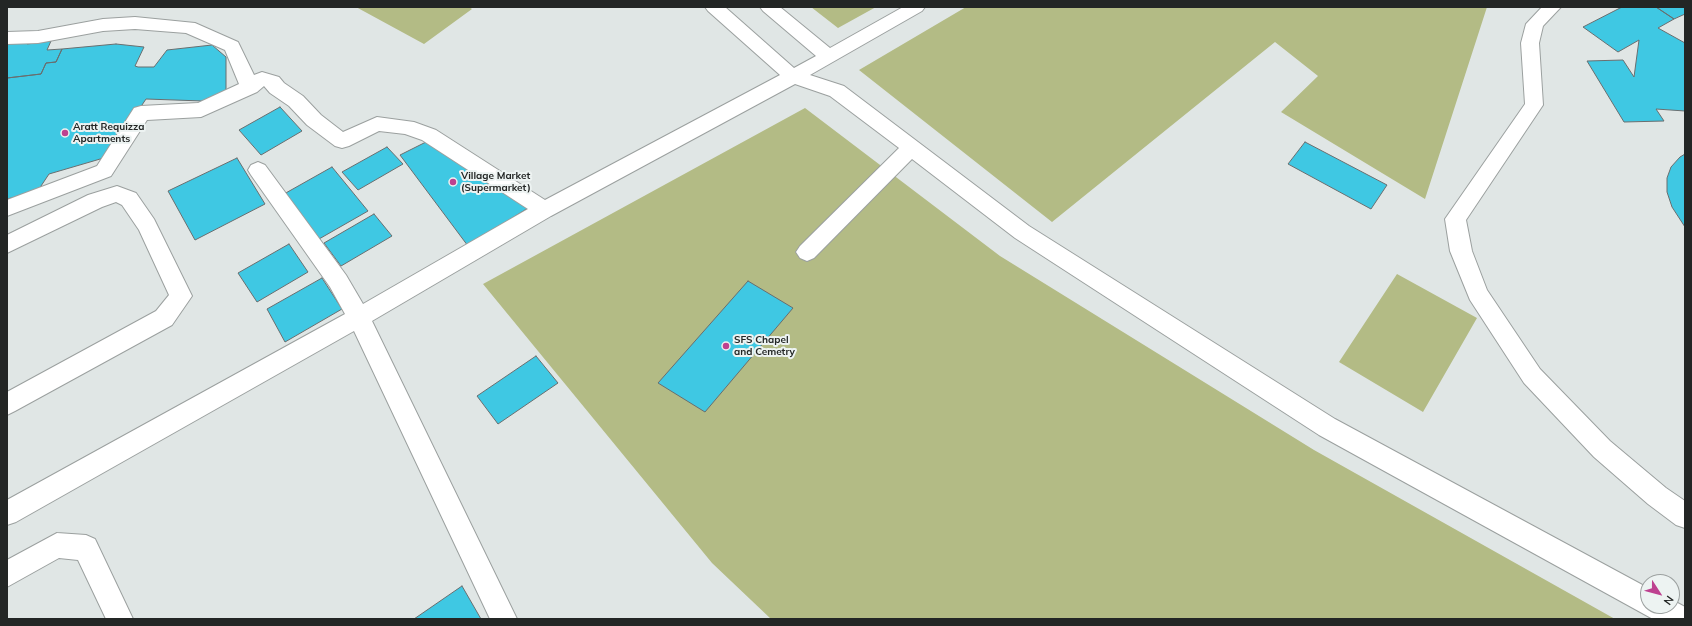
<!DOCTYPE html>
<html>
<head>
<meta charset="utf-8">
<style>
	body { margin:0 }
	#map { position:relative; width:1692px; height:626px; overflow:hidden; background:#e0e6e5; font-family:Mulish,sans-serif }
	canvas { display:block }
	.frame { position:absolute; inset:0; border:8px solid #232625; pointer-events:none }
	.north { position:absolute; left:1640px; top:574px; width:40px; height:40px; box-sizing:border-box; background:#edf3f2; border:1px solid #9ca1a0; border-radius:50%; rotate:126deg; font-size:11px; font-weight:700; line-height:16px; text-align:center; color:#232625 }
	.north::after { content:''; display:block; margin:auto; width:14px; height:18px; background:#be4190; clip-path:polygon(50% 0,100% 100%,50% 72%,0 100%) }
</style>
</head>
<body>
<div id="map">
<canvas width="1692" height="626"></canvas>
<div class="frame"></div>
<div class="north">N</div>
</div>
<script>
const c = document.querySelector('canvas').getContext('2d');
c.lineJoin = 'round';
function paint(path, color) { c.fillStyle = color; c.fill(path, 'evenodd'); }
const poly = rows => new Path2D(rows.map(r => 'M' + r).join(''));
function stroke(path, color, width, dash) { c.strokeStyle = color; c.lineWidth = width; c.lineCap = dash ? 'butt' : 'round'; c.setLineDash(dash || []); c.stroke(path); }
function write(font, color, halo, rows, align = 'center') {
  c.font = font + ' Mulish,sans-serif'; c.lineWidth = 4; c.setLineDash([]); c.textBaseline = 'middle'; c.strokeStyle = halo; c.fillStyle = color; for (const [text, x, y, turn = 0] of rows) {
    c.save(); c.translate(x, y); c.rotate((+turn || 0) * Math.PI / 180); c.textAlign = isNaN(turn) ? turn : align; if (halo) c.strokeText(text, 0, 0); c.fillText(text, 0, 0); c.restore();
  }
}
paint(poly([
	[356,7,469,7,472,9,424,44],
	[811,7,876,7,838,28],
	[966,7,1487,7,1425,199,1281,112,1318,76,1275,42,1052,222,859,70],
	[805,108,1000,256,1314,450,1615,619,771,619,712,563,483,284],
	[1397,274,1477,318,1423,412,1339,362]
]), '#b3bb85');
const building = poly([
	[1622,7,1656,7,1674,19,1658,28,1685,43,1685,111,1656,109,1664,121,1624,122,1587,61,1623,60,1634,77,1639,40,1618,52,1583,27,1622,7],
	[1656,7,1685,7,1685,14,1674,19,1656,7],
	[28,41,27,44,51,41,47,50,62,49,56,62,46,63,41,74,7,78,7,43,28,41],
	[116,44,144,47,135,66,138,67,154,67,167,50,212,45,226,57,226,91,203,101,146,99,107,157,49,174,37,192,7,199,7,78,41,74,46,63,56,62,62,49,116,44],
	[280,107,302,131,261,155,239,130,280,107],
	[426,142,528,208,468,246,400,155,426,142],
	[1305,142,1387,185,1371,209,1288,164,1305,142],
	[387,147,403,164,358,190,342,172,387,147],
	[1685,154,1685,227,1672,207,1667,192,1667,178,1671,167,1680,157,1685,154],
	[237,158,265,204,195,240,168,191,237,158],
	[332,167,368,211,319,239,284,194,332,167],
	[374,214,392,236,341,266,324,243,374,214],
	[289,244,308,272,257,302,238,273,289,244],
	[322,278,342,309,285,342,267,309,322,278],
	[748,281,793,308,705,412,658,383,748,281],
	[536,356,558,383,498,424,477,396,536,356],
	[462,586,481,619,414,619,462,586]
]);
paint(building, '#3fc8e3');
stroke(building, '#696e6f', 1);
const minor = poly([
	[705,7,725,7,794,68,816,56,763,11,760,7,780,7,830,48,903,7,925,7,922,11,810,75,844,86,1029,226,1335,419,1648,588,1648,606,1672,606,1672,600,1685,607,1685,619,1653,619,1319,435,1015,238,912,159,814,258,807,261,800,258,796,252,800,246,899,148,830,96,795,84,551,216,372,321,517,619,490,619,354,331,16,522,7,525,7,500,345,314,330,287,251,175,248,170,251,165,258,162,265,165,346,275,363,304,528,209,422,140,405,134,379,131,349,146,342,148,335,146,307,125,289,106,270,93,264,86,257,92,201,117,147,120,111,176,7,216,7,200,97,166,134,108,141,106,198,103,239,84,225,50,186,33,135,29,103,31,38,43,7,44,7,32,38,31,103,19,135,17,195,23,238,42,254,75,262,72,279,77,284,83,303,96,321,115,343,132,377,117,414,122,436,130,545,200,780,75,708,11,705,7],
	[1542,7,1561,7,1543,26,1539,43,1543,105,1466,220,1472,251,1487,290,1540,369,1610,441,1666,488,1685,501,1685,528,1676,525,1648,504,1594,457,1524,383,1470,300,1450,251,1445,219,1525,104,1521,43,1526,24,1542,7],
	[117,186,136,193,154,219,192,296,172,325,15,411,7,415,7,392,156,311,169,295,139,230,122,205,116,202,102,207,7,253,7,235,88,195,117,186],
	[57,533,86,535,95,539,133,619,106,619,78,560,59,558,7,587,7,560,57,533]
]);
stroke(minor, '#9ba09f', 2);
paint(minor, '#fff');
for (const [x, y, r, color] of [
	[65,133,4,"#be4190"],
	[453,182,4,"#be4190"],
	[726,346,4,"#be4190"]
]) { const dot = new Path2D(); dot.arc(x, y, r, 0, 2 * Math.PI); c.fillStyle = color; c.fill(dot); stroke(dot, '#edf3f2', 1.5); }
write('bold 10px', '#232625', '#edf3f2', [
	["Aratt Requizza",73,127],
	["Apartments",73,139],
	["Village Market",461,176],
	["(Supermarket)",461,188],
	["SFS Chapel",734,340],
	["and Cemetry",734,352]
], 'left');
</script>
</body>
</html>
